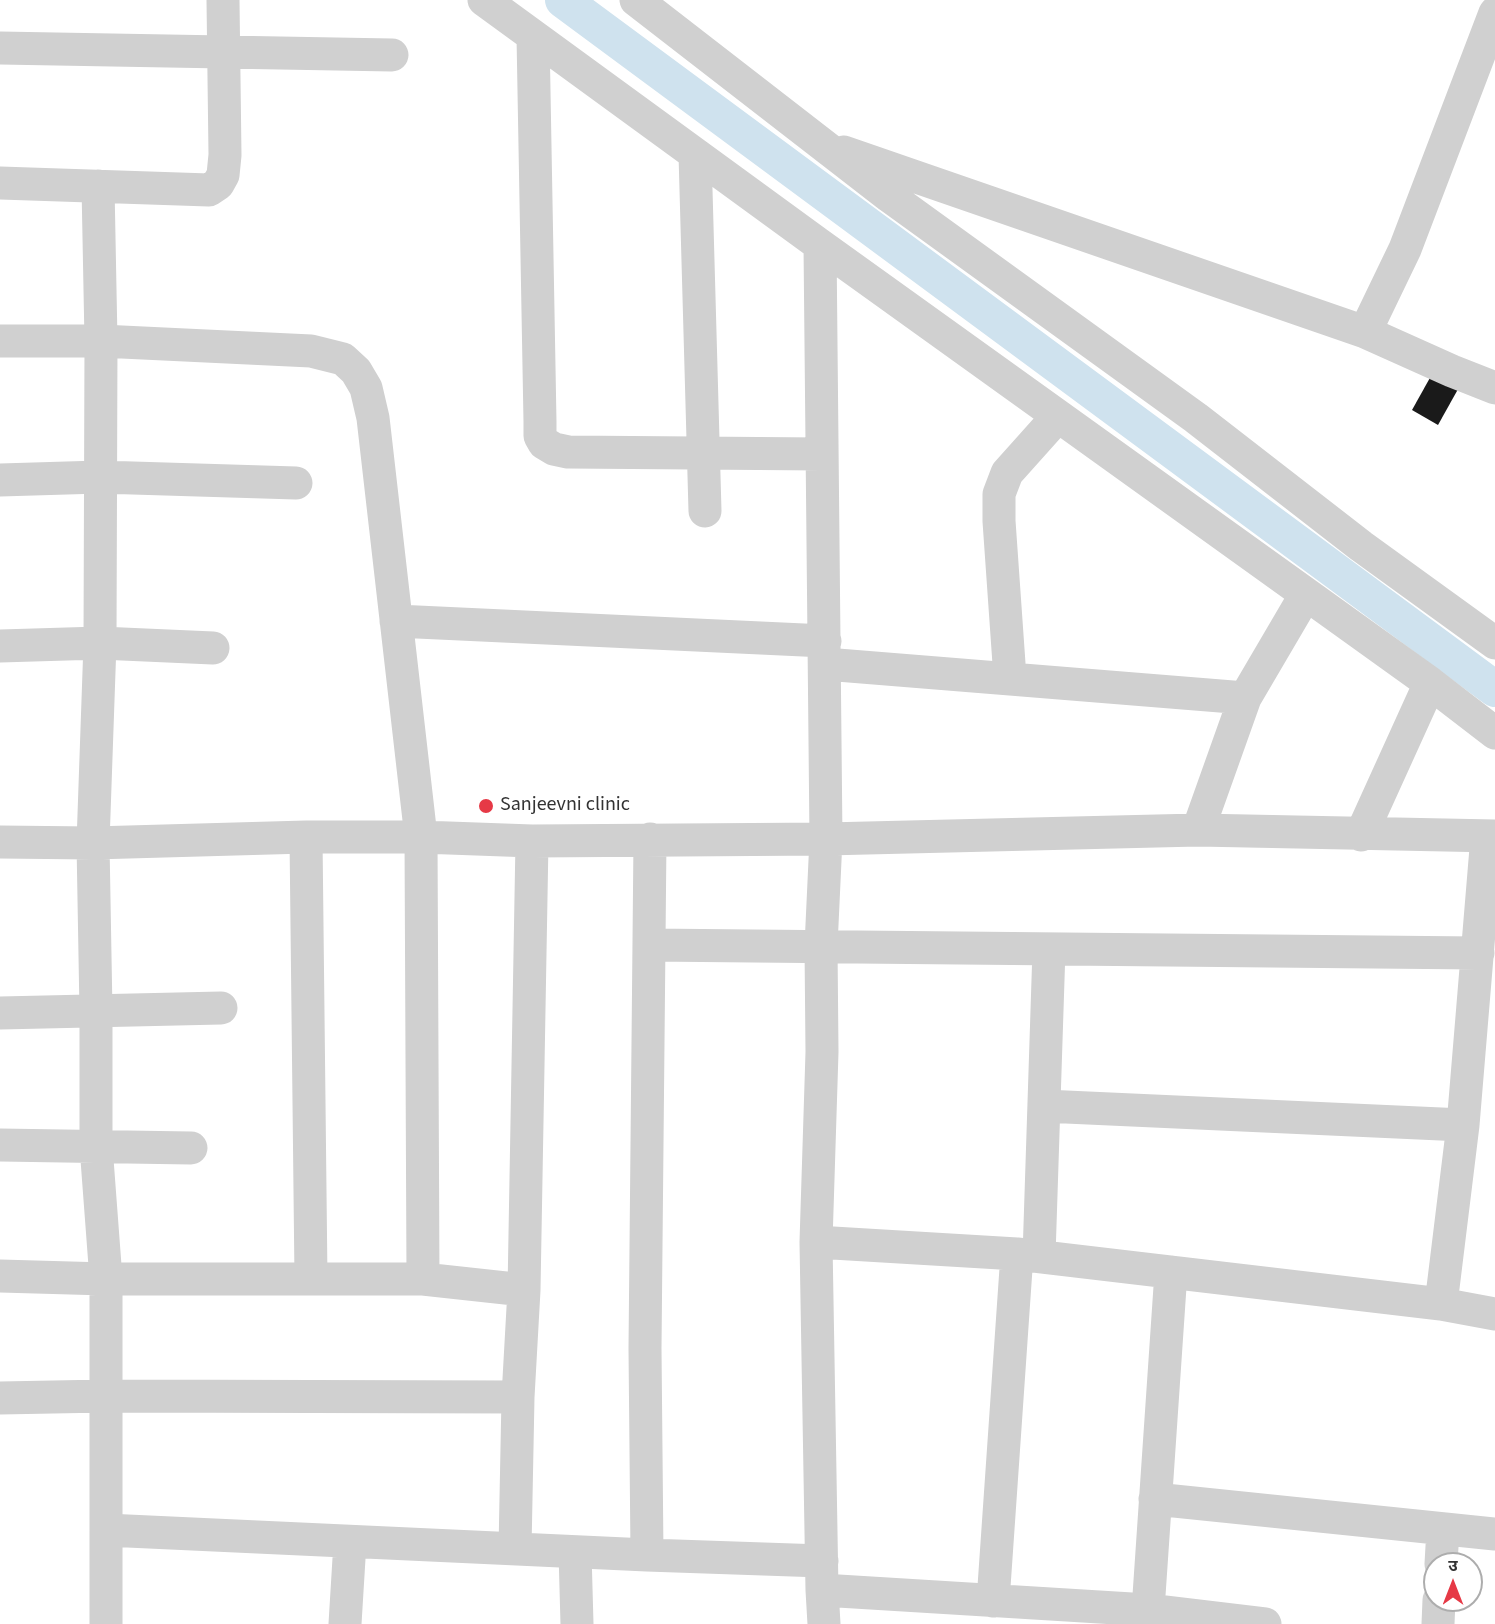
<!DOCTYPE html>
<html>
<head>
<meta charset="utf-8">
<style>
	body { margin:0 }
	#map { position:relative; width:1495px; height:1624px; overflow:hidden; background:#fff; font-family:"Source Sans 3","Noto Sans Devanagari",sans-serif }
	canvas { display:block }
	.north { position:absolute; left:1423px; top:1552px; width:60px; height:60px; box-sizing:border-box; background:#fff; border:2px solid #adadad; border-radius:50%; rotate:0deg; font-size:16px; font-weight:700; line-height:24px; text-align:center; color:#333 }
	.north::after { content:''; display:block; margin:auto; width:21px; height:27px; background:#e63946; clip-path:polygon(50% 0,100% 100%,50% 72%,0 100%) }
</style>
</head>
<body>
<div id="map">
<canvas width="1495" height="1624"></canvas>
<div class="north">उ</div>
</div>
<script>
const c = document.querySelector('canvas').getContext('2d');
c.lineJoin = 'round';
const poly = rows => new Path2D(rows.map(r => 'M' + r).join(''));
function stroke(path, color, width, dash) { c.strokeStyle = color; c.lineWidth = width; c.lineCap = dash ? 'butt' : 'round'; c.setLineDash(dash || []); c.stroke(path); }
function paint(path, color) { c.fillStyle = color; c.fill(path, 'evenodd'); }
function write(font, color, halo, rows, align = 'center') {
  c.font = font + ' "Source Sans 3",sans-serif'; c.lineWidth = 6; c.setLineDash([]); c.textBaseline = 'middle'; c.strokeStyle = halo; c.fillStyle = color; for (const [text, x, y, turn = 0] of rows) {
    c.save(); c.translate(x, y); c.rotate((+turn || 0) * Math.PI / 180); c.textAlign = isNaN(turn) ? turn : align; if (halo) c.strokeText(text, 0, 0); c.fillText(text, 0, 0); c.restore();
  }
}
stroke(poly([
	[563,0,1495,689]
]), '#cfe2ee', 36);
paint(poly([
	[1436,367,1462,382,1438,425,1412,410]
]), '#1a1a1a');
stroke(poly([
	[484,0,820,245,1430,683,1495,733],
	[636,0,889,196,1196,418,1361,546,1495,643],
	[533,36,540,422,540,436,544,443,554,449,568,452,822,454],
	[0,48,392,55],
	[844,152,1365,332,1452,371,1495,388],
	[695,154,705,511],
	[0,183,209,190,218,184,223,175,225,155,223,0],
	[98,186,101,341,100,643,93,843,96,1012,96,1146,106,1279,106,1624],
	[820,245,826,839,821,946,822,1052,816,1242,822,1590,824,1624],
	[1365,332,1405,249,1495,13],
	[0,341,101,341,311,351,343,359,356,371,366,388,373,418,421,837,423,1279],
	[0,480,100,477,296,483],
	[396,621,825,641],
	[0,646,100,643,213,648],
	[825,664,1245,698],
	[1010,678,999,521,999,494,1007,473,1058,416],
	[1198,830,1245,698,1306,594],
	[1361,835,1430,683],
	[306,837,311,1279],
	[0,842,93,843,306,837,421,837,532,841,826,839,1198,830,1495,836],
	[650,945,1478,953],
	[0,1013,221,1008],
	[1044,1106,1463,1125],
	[0,1145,191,1148],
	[816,1242,1017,1254,1441,1304,1495,1314],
	[1039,1256,1049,949],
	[0,1276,106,1279,423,1279,524,1290],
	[1441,1304,1463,1125,1487,836],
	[0,1398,106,1396,518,1397],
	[1155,1499,1495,1534],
	[106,1530,647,1555,822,1561],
	[515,1549,518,1397,524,1290,532,841],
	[575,1552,577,1624],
	[647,1555,645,1348,650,839],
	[1441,1564,1443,1529],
	[822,1590,1148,1610,1265,1624],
	[993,1601,1017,1254],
	[1148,1610,1171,1272],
	[345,1624,350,1542],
	[1438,1624,1439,1600]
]), '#d0d0d0', 33);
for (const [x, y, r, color] of [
	[486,806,8,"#e63946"]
]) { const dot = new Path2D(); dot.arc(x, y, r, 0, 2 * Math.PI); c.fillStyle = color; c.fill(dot); stroke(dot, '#fff', 2); }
write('20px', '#333', '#fff', [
	["Sanjeevni clinic",500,806]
], 'left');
</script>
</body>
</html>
